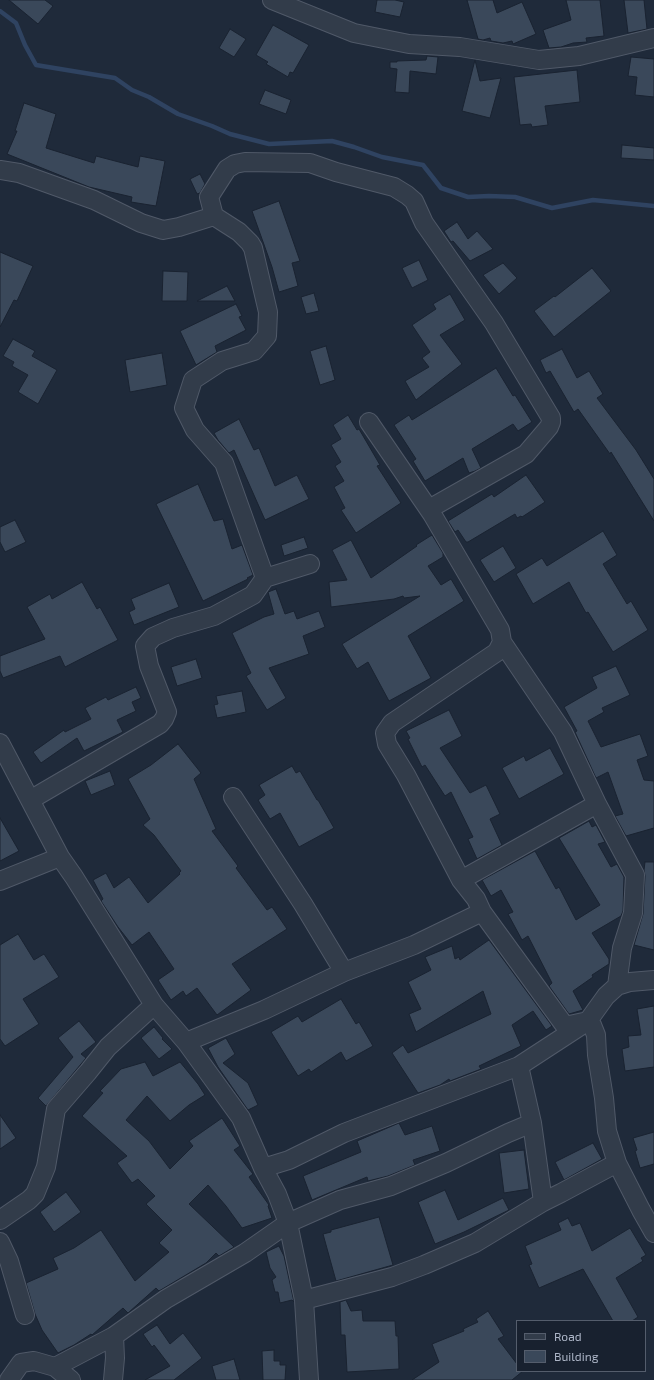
<!DOCTYPE html>
<html>
<head>
<meta charset="utf-8">
<style>
	body { margin:0 }
	#map { position:relative; width:654px; height:1380px; overflow:hidden; background:#1f2a3a; font-family:"Exo 2",sans-serif }
	canvas { display:block }
	.legend { position:absolute; left:516px; top:1320px; width:130px; height:52px; box-sizing:border-box; background:#18212f; border:1px solid #545d6c; margin:0; padding:5px 7px; list-style:none; font-size:12px; color:#adb6c7 }
	.legend li { display:flex; align-items:center; gap:8px; height:20px }
	.legend b { width:20px; border:1px solid #545d6c }
</style>
</head>
<body>
<div id="map">
<canvas width="654" height="1380"></canvas>
<ul class="legend">
<li><b style="height:5px;background:#323c4a"></b>Road</li>
<li><b style="height:11px;background:#3a485a"></b>Building</li>
</ul>
</div>
<script>
const c = document.querySelector('canvas').getContext('2d');
c.lineJoin = 'round';
const poly = rows => new Path2D(rows.map(r => 'M' + r).join(''));
function stroke(path, color, width, dash) { c.strokeStyle = color; c.lineWidth = width; c.lineCap = dash ? 'butt' : 'round'; c.setLineDash(dash || []); c.stroke(path); }
function paint(path, color) { c.fillStyle = color; c.fill(path, 'evenodd'); }
stroke(poly([
	[0,11,16,23,25,45,36,65,115,78,132,90,149,97,178,114,212,126,230,134,269,144,332,141,354,147,382,157,423,165,441,188,468,197,489,196,515,197,552,208,593,200,654,206]
]), '#2f4361', 4.5);
const building = poly([
	[9,0,45,0,53,6,38,24,9,0],
	[377,0,395,0,404,2,400,17,375,12,377,0],
	[467,0,493,0,497,13,522,2,536,34,513,44,512,41,503,43,491,41,490,38,483,40,478,39,467,0],
	[566,0,600,0,604,36,586,38,587,42,573,43,561,47,549,48,543,30,571,20,566,0],
	[624,0,644,0,647,29,628,33,624,0],
	[273,25,309,45,293,73,290,72,288,77,266,64,268,62,256,55,273,25],
	[230,29,246,39,234,57,219,48,230,29],
	[427,56,438,57,436,74,410,71,409,93,395,92,397,69,390,68,390,62,397,62,397,61,426,60,427,56],
	[631,57,654,59,654,97,635,95,637,77,628,76,631,57],
	[475,60,480,81,501,78,490,118,462,111,475,60],
	[577,70,580,102,545,106,548,125,532,127,531,124,520,125,514,77,577,70],
	[265,90,291,100,286,114,259,104,265,90],
	[24,103,56,114,46,148,94,163,96,156,138,167,140,156,165,161,156,206,131,202,132,197,89,187,7,154,17,131,15,131,24,103],
	[622,145,654,148,654,160,621,158,622,145],
	[200,174,205,184,200,193,197,194,190,179,200,174],
	[279,201,300,261,292,263,298,286,279,292,272,267,252,211,279,201],
	[457,222,468,239,477,231,493,249,470,261,453,241,451,242,444,231,457,222],
	[0,252,33,266,17,301,14,300,0,327,0,252],
	[419,260,428,280,412,288,402,268,419,260],
	[503,263,517,278,499,294,483,275,503,263],
	[592,268,611,291,554,337,534,311,554,296,555,297,592,268],
	[163,271,188,272,187,301,162,301,163,271],
	[227,286,235,301,197,301,227,286],
	[314,293,319,311,306,314,301,297,314,293],
	[450,294,465,320,440,335,462,364,416,400,405,381,429,367,422,358,430,352,412,325,436,309,433,304,450,294],
	[236,304,242,316,239,317,246,330,215,346,217,352,196,365,180,331,236,304],
	[13,339,35,351,32,356,57,370,38,404,18,392,28,375,12,366,14,362,3,356,13,339],
	[326,346,335,380,320,385,310,351,326,346],
	[562,349,577,378,589,371,603,394,597,398,636,450,654,479,654,521,611,452,610,454,578,409,574,412,550,371,546,373,540,360,562,349],
	[162,353,167,385,130,392,125,360,162,353],
	[496,368,513,396,515,395,532,422,518,431,513,424,472,449,481,468,475,471,469,473,463,458,425,481,413,461,416,459,394,425,409,415,412,420,496,368],
	[348,415,357,430,359,429,380,465,377,466,401,503,356,533,341,510,345,508,334,487,344,481,335,466,341,462,331,445,341,439,333,425,348,415],
	[239,419,254,450,259,448,275,486,297,475,309,499,265,520,234,450,229,453,218,440,214,433,239,419],
	[526,475,545,502,522,517,521,516,517,518,515,514,468,542,466,542,458,530,455,532,448,521,492,494,494,497,526,475],
	[198,484,214,521,223,519,232,549,242,545,253,575,247,578,248,579,203,601,156,504,198,484],
	[15,520,26,542,5,552,0,542,0,527,15,520],
	[603,531,617,555,603,564,627,604,631,601,648,630,613,652,588,612,586,613,569,582,533,604,516,574,542,558,547,566,603,531],
	[432,535,443,553,443,557,428,566,441,585,451,579,464,601,408,636,431,678,389,701,368,662,357,669,342,644,420,596,404,598,403,596,394,599,331,607,329,582,347,580,332,550,351,540,371,578,417,546,416,545,432,535],
	[304,537,308,548,284,556,281,545,304,537],
	[503,546,516,568,494,582,480,560,503,546],
	[82,582,97,609,100,607,118,640,65,667,60,656,3,678,0,671,0,656,45,639,27,607,50,594,52,599,82,582],
	[169,583,179,607,134,625,129,612,135,609,131,599,169,583],
	[276,589,285,614,294,611,297,619,319,611,325,627,303,636,309,654,269,668,286,698,267,710,246,676,251,673,232,633,264,617,274,614,268,592,276,589],
	[196,659,202,678,177,686,171,667,196,659],
	[616,666,630,695,602,708,604,712,588,721,601,747,640,734,648,756,637,760,644,780,654,781,654,828,626,836,615,816,623,814,608,772,596,778,575,732,577,731,564,707,597,688,592,677,616,666],
	[136,687,141,698,132,702,136,711,117,720,123,732,84,751,77,738,41,763,33,752,64,730,65,732,91,719,85,708,106,697,108,700,136,687],
	[242,691,246,712,217,718,214,705,218,704,216,696,242,691],
	[449,710,462,736,440,748,470,793,486,785,500,814,490,819,502,845,477,859,468,839,473,837,451,792,445,796,425,765,422,767,408,739,410,738,406,731,449,710],
	[178,744,201,773,194,779,216,829,212,831,238,866,236,868,267,910,272,907,287,929,232,964,251,990,217,1015,197,988,186,996,183,991,171,1000,158,980,174,969,149,932,132,945,118,927,101,901,103,899,93,880,106,873,114,888,129,877,148,903,180,874,179,873,181,871,154,835,143,825,150,819,128,779,151,765,178,744],
	[550,748,564,774,519,799,502,768,524,756,526,761,550,748],
	[292,766,296,773,300,771,317,800,318,800,334,828,299,847,280,813,270,819,258,800,265,795,259,785,292,766],
	[110,771,115,785,91,795,85,781,110,771],
	[0,818,19,851,0,861,0,818],
	[589,821,592,827,596,825,605,842,598,844,611,867,617,864,624,877,623,911,621,916,592,933,609,959,609,964,592,975,593,977,573,991,583,1010,569,1014,549,986,552,983,528,936,522,940,508,914,513,912,501,890,491,896,482,880,535,851,556,889,559,887,576,920,600,905,559,838,589,821],
	[645,862,654,862,654,950,634,945,643,914,645,876,644,870,645,862],
	[18,934,34,960,44,954,59,977,23,999,39,1024,5,1046,0,1039,0,945,18,934],
	[489,940,552,1026,546,1030,533,1011,512,1025,521,1046,479,1066,481,1069,450,1081,449,1079,440,1085,418,1093,392,1053,403,1045,408,1053,491,1014,483,991,416,1032,409,1014,421,1009,408,982,431,970,425,957,452,946,455,959,459,957,460,960,489,940],
	[341,999,356,1024,359,1022,373,1046,346,1061,341,1052,311,1072,309,1069,298,1076,271,1032,298,1016,302,1022,341,999],
	[654,1006,654,1067,625,1071,622,1049,629,1047,628,1036,641,1035,637,1009,654,1006],
	[79,1021,96,1042,81,1054,86,1058,46,1106,38,1098,73,1057,58,1038,79,1021],
	[154,1027,163,1038,162,1039,172,1049,159,1059,141,1038,154,1027],
	[226,1038,235,1054,223,1063,248,1083,258,1105,248,1110,218,1067,208,1048,226,1038],
	[145,1062,153,1076,180,1062,198,1084,205,1095,189,1105,170,1121,147,1096,126,1120,149,1141,170,1169,193,1146,189,1141,222,1118,240,1146,234,1150,253,1174,249,1177,269,1205,268,1206,272,1218,242,1228,226,1206,208,1185,189,1204,234,1247,219,1256,216,1253,206,1263,159,1291,156,1288,128,1313,123,1308,92,1335,91,1334,74,1345,58,1353,42,1330,35,1314,26,1283,58,1269,53,1258,74,1248,101,1230,135,1281,169,1252,159,1243,172,1230,146,1204,155,1196,138,1179,132,1183,117,1163,127,1156,82,1116,103,1093,100,1091,121,1069,145,1062],
	[0,1115,16,1138,0,1149,0,1115],
	[399,1123,405,1135,432,1126,440,1151,413,1160,415,1165,388,1176,368,1181,367,1177,312,1200,303,1176,361,1152,357,1141,399,1123],
	[654,1132,654,1164,640,1168,635,1151,637,1150,633,1138,654,1132],
	[593,1143,602,1159,564,1180,555,1162,593,1143],
	[524,1150,529,1189,504,1193,499,1153,524,1150],
	[445,1190,458,1220,503,1198,509,1210,464,1232,435,1244,418,1202,445,1190],
	[66,1192,81,1212,54,1232,40,1212,66,1192],
	[379,1217,393,1265,336,1281,323,1234,331,1232,331,1230,379,1217],
	[568,1218,572,1226,580,1223,592,1251,630,1228,646,1255,641,1258,643,1261,616,1278,638,1317,632,1321,613,1321,583,1269,539,1288,529,1265,532,1264,525,1246,561,1230,558,1223,568,1218],
	[279,1246,284,1256,294,1302,292,1300,280,1303,278,1292,275,1292,272,1280,276,1277,270,1268,266,1252,279,1246],
	[346,1300,351,1311,362,1310,363,1321,395,1321,396,1336,398,1336,399,1369,347,1372,345,1335,341,1335,340,1302,346,1300],
	[488,1311,504,1336,498,1339,517,1364,517,1371,523,1371,512,1380,412,1380,439,1362,432,1344,464,1331,463,1329,478,1322,476,1319,488,1311],
	[157,1325,170,1344,183,1333,202,1358,174,1380,145,1380,170,1366,154,1345,152,1347,143,1334,157,1325],
	[274,1350,274,1361,280,1361,280,1365,286,1365,285,1380,263,1380,262,1351,274,1350],
	[234,1359,240,1380,216,1380,212,1366,234,1359]
]);
paint(building, '#3a485a');
stroke(building, '#1a2331', 1);
const street = poly([
	[272,0,354,33,409,44,460,47,539,60,579,56,654,38],
	[0,170,19,173,94,200,141,223,163,230,179,227,214,216],
	[369,422,432,514,500,630,502,642,497,652,392,723,385,733,387,744,406,775,461,880,476,899,482,912,565,1026,588,1021],
	[265,578,224,463,195,430,184,408,193,380,222,361,254,351,267,336,268,312,253,248,250,243,239,232,214,216,209,197,227,169,235,164,245,162,310,163,336,172,394,187,407,195,414,201,424,223,494,323,551,418,551,422,549,427,526,454,429,509],
	[502,642,563,732,597,804,635,875,633,913,622,948,617,986],
	[0,743,60,857,74,877,154,1005,186,1042,241,1118,263,1168,277,1194,288,1223,304,1300,309,1380],
	[233,797,303,904,344,972],
	[30,800,160,724,164,719,167,712,149,666,145,646,153,637,173,628,214,616,253,595,265,578,310,564],
	[461,880,597,804],
	[0,881,60,857],
	[186,1042,264,1010,344,972,414,945,482,912],
	[617,1163,641,1210,654,1233],
	[263,1168,289,1160,344,1133,519,1066],
	[543,1202,532,1123,519,1066,588,1021,606,996,617,986,630,982,654,980],
	[0,1220,29,1200,35,1194,46,1167,56,1109,88,1072,108,1047,154,1005],
	[0,1242,9,1261,25,1315],
	[304,1300,392,1277,424,1265,475,1243,543,1202,561,1193,617,1163,607,1131,604,1098,597,1055,596,1035,592,1025,588,1021],
	[55,1367,114,1336],
	[9,1380,21,1363,34,1361,55,1367,71,1380],
	[113,1380,115,1358,114,1336,166,1299,245,1253,288,1223,340,1200,391,1186,446,1163,508,1133,532,1123]
]);
stroke(street, '#505968', 20);
stroke(street, '#323c4a', 18);
</script>
</body>
</html>
